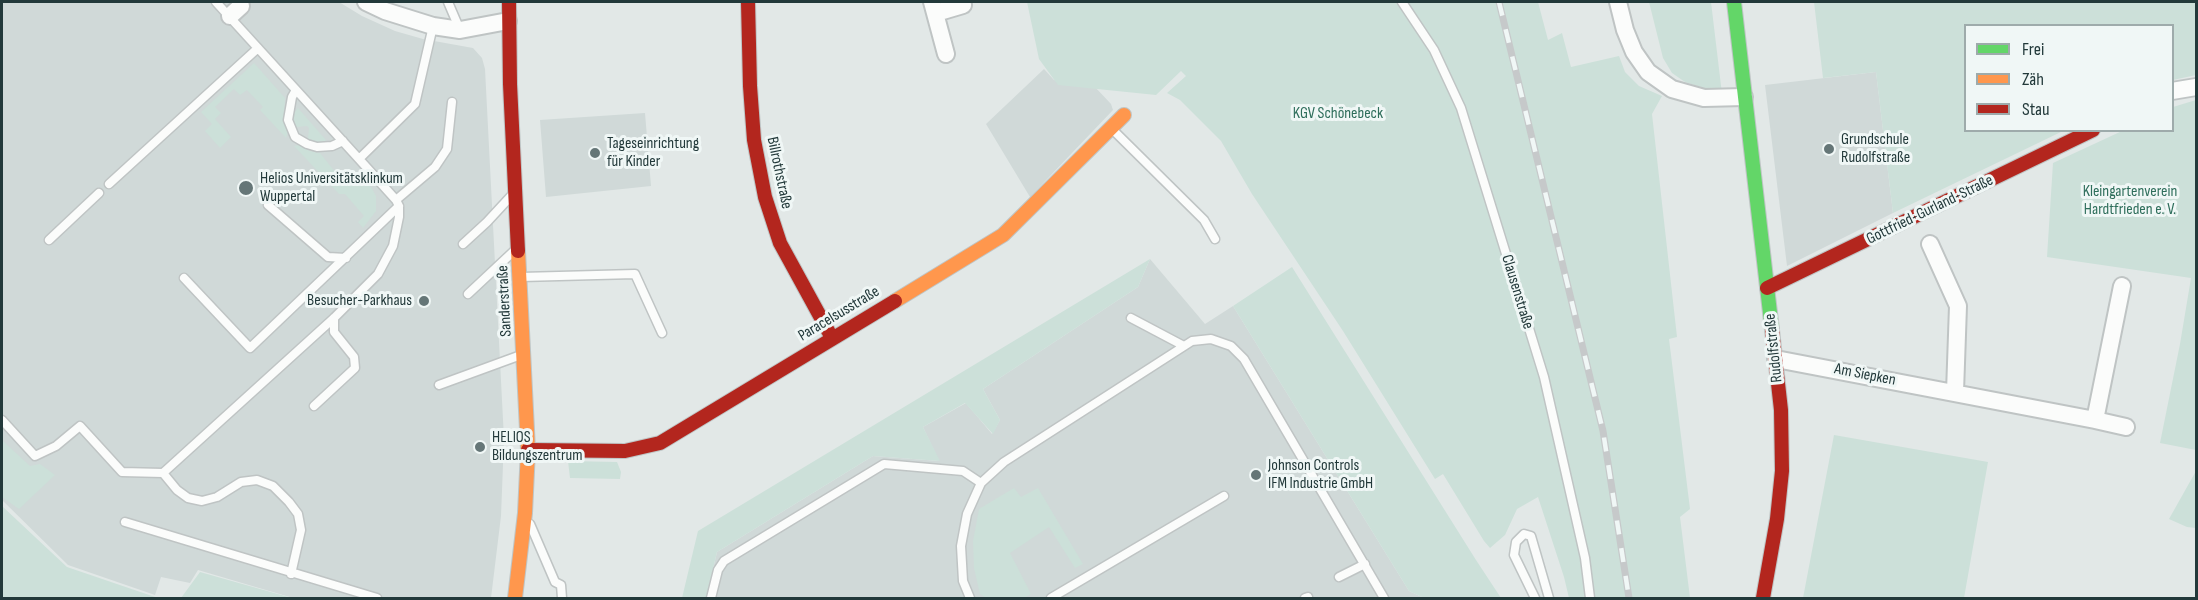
<!DOCTYPE html>
<html>
<head>
<meta charset="utf-8">
<style>
	body { margin:0 }
	#map { position:relative; width:2198px; height:600px; overflow:hidden; background:#e2e8e7; font-family:"Sofia Sans Condensed",sans-serif }
	canvas { display:block }
	.frame { position:absolute; inset:0; border:3px solid #22393a; pointer-events:none }
	.legend { position:absolute; left:1964px; top:24px; width:210px; height:108px; box-sizing:border-box; background:#f0f7f6; border:2px solid #9eabab; margin:0; padding:8px 10px; list-style:none; font-size:18px; color:#22393a }
	.legend li { display:flex; align-items:center; gap:12px; height:30px }
	.legend b { width:30px; border:2px solid #9eabab }
</style>
</head>
<body>
<div id="map">
<canvas width="2198" height="600"></canvas>
<div class="frame"></div>
<ul class="legend">
<li><b style="height:8px;background:#63d668"></b>Frei</li>
<li><b style="height:8px;background:#ff974d"></b>Zäh</li>
<li><b style="height:8px;background:#b3261e"></b>Stau</li>
</ul>
</div>
<script>
const c = document.querySelector('canvas').getContext('2d');
c.lineJoin = 'round';
function paint(path, color) { c.fillStyle = color; c.fill(path, 'evenodd'); }
const poly = rows => new Path2D(rows.map(r => 'M' + r).join(''));
function stroke(path, color, width, dash) { c.strokeStyle = color; c.lineWidth = width; c.lineCap = dash ? 'butt' : 'round'; c.setLineDash(dash || []); c.stroke(path); }
function write(font, color, halo, rows, align = 'center') {
  c.font = font + ' "Sofia Sans Condensed",sans-serif'; c.lineWidth = 6; c.setLineDash([]); c.textBaseline = 'middle'; c.strokeStyle = halo; c.fillStyle = color; for (const [text, x, y, turn = 0] of rows) {
    c.save(); c.translate(x, y); c.rotate((+turn || 0) * Math.PI / 180); c.textAlign = isNaN(turn) ? turn : align; if (halo) c.strokeText(text, 0, 0); c.fillText(text, 0, 0); c.restore();
  }
}
paint(poly([
	[2,2,339,2,362,16,395,31,423,39,473,48,482,58,485,69,504,439,501,516,491,598,293,598,198,570,190,583,161,577,155,595,68,565,2,500],
	[1044,69,1054,80,1095,87,1111,104,1113,110,1030,197,986,124],
	[1876,72,1893,213,1787,266,1765,85],
	[645,113,651,186,546,197,540,120],
	[1150,259,1205,324,1233,306,1409,591,1424,598,706,598,717,552,873,456,939,461,923,427,966,403,992,434,1000,420,983,389,1138,287]
]), '#d0d9d8');
paint(poly([
	[1027,2,1538,2,1548,40,1562,33,1571,67,1619,56,1625,72,1639,86,1662,96,1652,114,1677,337,1669,339,1690,509,1680,517,1690,598,1569,598,1564,577,1538,497,1517,509,1505,535,1490,548,1484,541,1443,474,1435,479,1343,331,1252,194,1221,141,1180,100,1167,93,1186,76,1181,71,1156,95,1058,85,1039,59],
	[1649,2,1711,2,1722,94,1685,82,1672,73,1663,58],
	[1814,2,2196,2,2196,75,2173,80,2172,26,1966,26,1966,130,2063,131,1893,213,1876,72,1823,78],
	[254,63,285,98,284,119,288,132,286,138,260,110,263,107,247,90,240,95,234,89,215,107,221,113,215,119,231,137,220,148,205,131,212,124,201,112],
	[2196,100,2196,450,2160,443,2180,344,2191,278,2047,257,2053,163,2122,131,2172,130,2173,107],
	[298,108,326,140,324,143,315,143,308,139,309,128,307,126,297,127,294,124,293,114],
	[299,145,310,151,320,153,344,183,357,172,371,187,376,196,376,211,363,228,358,222,364,216,345,194,339,194,294,146],
	[1150,259,1138,287,983,389,1000,420,993,434,965,403,923,427,940,461,873,456,717,552,706,598,682,598,698,531],
	[1292,267,1476,560,1501,598,1424,598,1409,591,1233,306],
	[1834,435,1988,462,1964,598,1803,598],
	[2,440,30,466,40,464,55,475,19,509,2,497],
	[568,461,617,462,621,472,620,479,570,478],
	[2196,471,2196,528,2187,527,2169,519],
	[1014,488,1021,497,1038,488,1083,564,1075,568,1049,527,1010,553,1031,594,1024,598,986,598,980,594,974,568,973,541,979,509],
	[2,506,67,567,158,598,2,598],
	[200,572,292,598,181,598]
]), '#cce0d9');
const lane = poly([
	[216,2,359,159,415,104,433,26],
	[448,2,460,30],
	[1402,2,1434,50,1461,108,1544,377,1585,558,1590,598],
	[296,90,292,97,288,120,295,137,307,144,317,147,332,146,343,141],
	[1111,128,1204,220,1215,239],
	[109,184,258,48],
	[396,200,435,167,447,149,452,102],
	[268,205,328,257,346,258],
	[49,240,99,193],
	[463,244,487,222,512,195],
	[521,277,635,274,662,333],
	[184,278,250,348,399,206],
	[468,294,514,251],
	[1131,318,1184,346],
	[439,385,521,355],
	[314,406,355,368,354,357,334,332,334,318],
	[2,420,35,456,56,446,80,426,122,472,163,473,334,318,378,274,393,246,399,217,399,206,396,200,359,159],
	[163,473,177,490,188,498,202,501,217,497,241,482,257,480,273,486,289,502,298,514,301,530,291,574],
	[125,522,377,598],
	[530,524,555,582,561,585,562,598],
	[1339,577,1365,564],
	[711,598,718,570,724,561,884,464,963,471,981,483,1004,462,1192,341,1211,339,1231,346,1244,359,1384,598],
	[970,598,963,581,961,546,967,514,981,483],
	[1051,598,1224,496],
	[1305,598,1308,597],
	[1535,598,1514,555,1516,542,1524,534,1531,536,1549,598]
]);
const street = poly([
	[366,2,385,11,433,26,460,30,508,21],
	[932,2,946,54],
	[1618,2,1625,30,1634,52,1648,72,1672,89,1704,98,1744,97],
	[936,13,963,5],
	[230,16,241,6],
	[2172,91,2196,87],
	[1930,244,1958,306,1955,392],
	[2122,286,2095,420,2126,427],
	[1776,359,2095,420]
]);
const fast = poly([
	[1734,2,1772,330]
]);
const slow = poly([
	[895,301,1003,235,1124,115],
	[515,598,525,513,528,450,518,251]
]);
const jam = poly([
	[509,2,510,84,518,251],
	[748,2,750,86,754,140,765,197,780,243,832,338],
	[1767,288,2093,130],
	[528,450,625,451,660,443,895,301],
	[1763,598,1777,519,1782,471,1781,410,1772,330]
]);
stroke(lane, '#bfc4c4', 11);
stroke(street, '#bfc4c4', 20);
stroke(fast, '#bfc5c5', 16);
stroke(slow, '#bfc5c5', 16);
stroke(jam, '#bfc5c5', 16);
stroke(lane, '#fbfcfb', 8);
stroke(street, '#fbfcfb', 16);
stroke(fast, '#63d668', 14);
stroke(slow, '#ff974d', 14);
stroke(jam, '#b3261e', 14);
const rail = poly([
	[1499,2,1603,431,1629,598]
]);
stroke(rail, '#c6c9ca', 7);
stroke(rail, '#f0f7f6', 4.5, [14]);
for (const [x, y, r, color] of [
	[1829,149,6,"#657677"],
	[595,153,6,"#657677"],
	[246,188,8,"#657677"],
	[424,301,6,"#657677"],
	[480,447,6,"#657677"],
	[1256,475,6,"#657677"]
]) { const dot = new Path2D(); dot.arc(x, y, r, 0, 2 * Math.PI); c.fillStyle = color; c.fill(dot); stroke(dot, '#f0f7f6', 2); }
write('16px', '#2e6e5b', '#f0f7f6', [
	["KGV Schönebeck",1338,114],
	["Kleingartenverein",2130,192],
	["Hardtfrieden e. V.",2130,210]
]);
write('16px', '#22393a', '#f0f7f6', [
	["Grundschule",1841,140],
	["Rudolfstraße",1841,158],
	["Tageseinrichtung",607,144],
	["für Kinder",607,162],
	["Helios Universitätsklinkum",260,179],
	["Wuppertal",260,197],
	["Besucher-Parkhaus",412,301,"right"],
	["HELIOS",492,438],
	["Bildungszentrum",492,456],
	["Johnson Controls",1268,466],
	["IFM Industrie GmbH",1268,484]
], 'left');
write('16px', '#22393a', '#f0f7f6', [
	["Billrothstraße",779,173,78],
	["Gottfried-Gurland-Straße",1930,210,-26],
	["Clausenstraße",1517,292,73],
	["Sanderstraße",505,301,-93],
	["Paracelsusstraße",839,314,-31],
	["Rudolfstraße",1774,348,-96],
	["Am Siepken",1865,375,11]
]);
</script>
</body>
</html>
